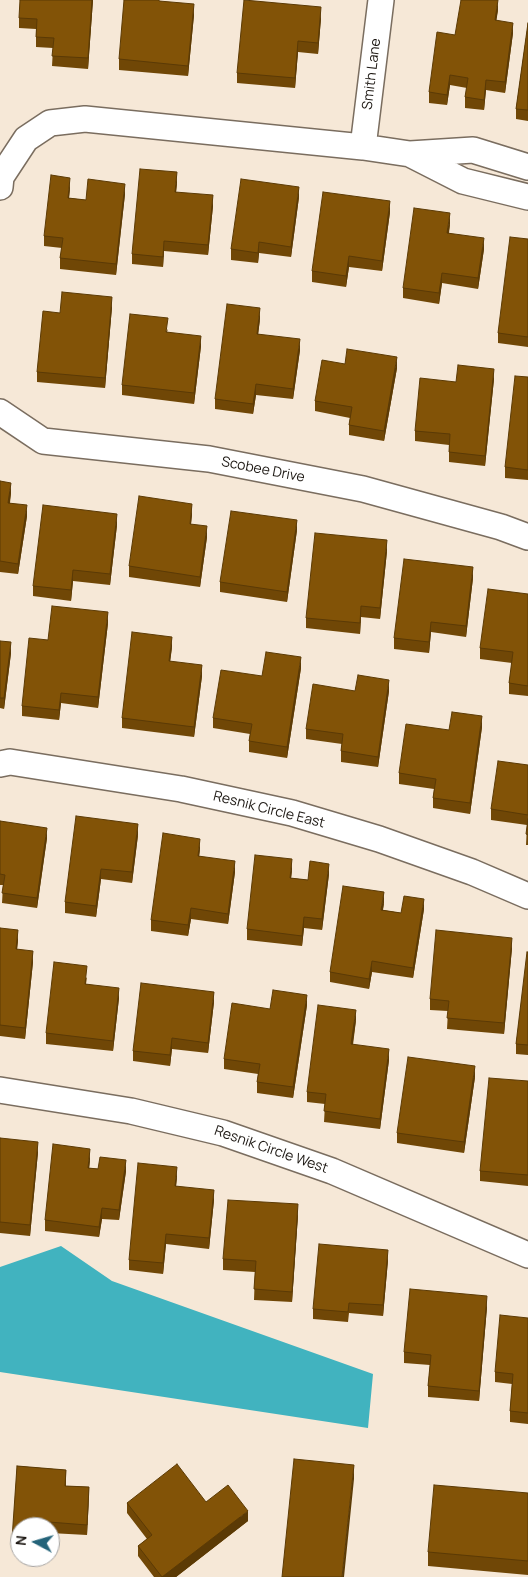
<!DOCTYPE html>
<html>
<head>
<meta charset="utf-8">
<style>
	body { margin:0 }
	#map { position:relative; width:528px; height:1577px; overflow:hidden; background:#f6e8d7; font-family:Manrope,sans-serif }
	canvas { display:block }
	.north { position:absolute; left:10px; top:1517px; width:50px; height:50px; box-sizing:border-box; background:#fff; border:1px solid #a5a3a1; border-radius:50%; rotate:276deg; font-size:14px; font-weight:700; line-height:20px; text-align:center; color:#1d1813 }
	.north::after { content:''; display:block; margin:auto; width:18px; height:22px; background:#246379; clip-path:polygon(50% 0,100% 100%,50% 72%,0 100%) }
</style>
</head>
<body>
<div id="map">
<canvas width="528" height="1577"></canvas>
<div class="north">N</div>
</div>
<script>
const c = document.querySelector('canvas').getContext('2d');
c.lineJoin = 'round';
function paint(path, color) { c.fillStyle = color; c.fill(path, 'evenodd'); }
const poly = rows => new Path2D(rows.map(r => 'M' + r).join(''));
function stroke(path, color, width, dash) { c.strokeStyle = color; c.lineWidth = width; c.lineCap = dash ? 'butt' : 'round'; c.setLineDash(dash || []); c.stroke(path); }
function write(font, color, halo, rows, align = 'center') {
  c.font = font + ' Manrope,sans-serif'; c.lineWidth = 5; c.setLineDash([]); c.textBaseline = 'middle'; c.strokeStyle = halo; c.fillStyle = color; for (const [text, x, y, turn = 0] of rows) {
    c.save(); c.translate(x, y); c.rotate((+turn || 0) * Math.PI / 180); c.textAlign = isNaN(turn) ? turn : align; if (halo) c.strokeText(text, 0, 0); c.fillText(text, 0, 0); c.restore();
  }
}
paint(poly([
	[61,1246,112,1281,373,1374,368,1428,0,1372,0,1267]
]), '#41b3bf');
const street = poly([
	[363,147,381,0],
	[410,154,463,181,528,197],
	[0,187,1,177,26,139,50,123,85,119,363,147,410,154,473,150,528,167],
	[0,412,43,441,209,459,363,489,501,527,528,537],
	[0,764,10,762,181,789,292,813,379,839,472,872,528,896],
	[0,1090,131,1111,223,1133,332,1171,528,1255]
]);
stroke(street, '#7a6d5f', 28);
stroke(street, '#fff', 25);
paint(poly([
	[93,0,88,69,52,66,53,48,36,47,36,29,19,28,19,18],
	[160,1,194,15,188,76,119,70,119,59],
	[498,10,496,20,513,33,505,93,486,90,484,110,465,108,465,97,467,88,450,85,447,105,429,103,429,92,455,35],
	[321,18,318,54,298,52,295,88,237,83,237,73],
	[528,23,528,121,516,119,516,109],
	[177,183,176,192,213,206,208,255,164,251,163,267,132,264,132,254],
	[70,188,69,198,86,200,125,194,116,275,60,269,60,258,62,248,44,246,44,236],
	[299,197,291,257,259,253,258,263,231,260,231,249],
	[390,212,382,271,349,267,346,287,312,282,312,271],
	[450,224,449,233,484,249,478,289,442,283,439,304,403,298,403,288],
	[528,239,528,347,498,343,498,333],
	[112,307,105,388,37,382,37,372,60,313],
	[260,319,258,334,300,350,293,399,256,395,253,414,215,409,215,399],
	[168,329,167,332,201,346,194,404,122,395,122,385],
	[345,364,397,368,384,441,349,435,349,425,350,418,315,411,315,401],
	[528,377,528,480,505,478,505,467],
	[494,379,485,466,449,462,449,445,415,441,415,431,456,382],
	[0,481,11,493,10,503,27,516,18,574,0,572],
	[192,514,191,524,207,537,200,587,129,577,129,566],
	[117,525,110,585,73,581,71,601,33,596,33,586],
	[297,530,287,602,220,592,220,582],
	[387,551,380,619,361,617,360,634,306,628,306,618],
	[473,578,466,637,431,632,429,653,394,649,394,638],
	[528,594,528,696,509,694,509,683,512,663,480,659,480,648],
	[108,623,98,708,61,703,59,720,22,716,22,706],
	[0,641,11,653,4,709,0,708],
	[172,647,170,661,202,676,194,737,122,728,122,718],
	[301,668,287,758,249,752,249,741,250,734,213,728,213,718,262,676],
	[355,691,389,691,378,767,341,762,341,751,342,744,306,739,306,729],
	[482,727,470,814,433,808,433,798,434,789,399,784,399,773,449,730],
	[528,765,528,845,526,845,527,825,491,820,491,809],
	[0,821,47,838,37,908,2,903,3,885,0,885],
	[138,835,132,883,101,879,96,917,65,913,65,902],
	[200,849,199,856,235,872,228,924,191,919,188,936,151,931,151,920],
	[292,870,291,878,308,880,329,874,322,930,304,928,302,946,247,940,247,929],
	[384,903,383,910,401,913,424,909,413,978,372,972,369,989,330,982,330,972],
	[0,928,18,940,17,949,33,962,25,1039,0,1036],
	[512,948,504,1034,447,1029,448,1011,430,1010,430,999],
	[528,952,528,1055,516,1054,516,1044],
	[87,977,86,984,119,998,113,1051,46,1044,46,1033],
	[214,1002,208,1053,172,1049,170,1066,133,1061,133,1051],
	[307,1005,293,1098,257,1093,257,1082,258,1074,224,1069,224,1059,270,1009],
	[356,1020,353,1045,389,1060,380,1129,324,1122,325,1104,307,1102,307,1092],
	[475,1077,464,1153,397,1143,397,1133],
	[528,1081,528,1186,480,1181,480,1171],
	[0,1138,38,1152,30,1236,0,1233],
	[90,1160,89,1168,126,1171,119,1220,102,1219,99,1237,45,1231,45,1220],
	[177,1177,176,1186,214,1200,209,1249,166,1244,163,1274,129,1270,129,1260],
	[298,1215,292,1302,254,1300,255,1272,223,1270,223,1259],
	[388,1260,383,1316,349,1313,348,1322,313,1319,313,1309],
	[487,1307,479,1401,428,1397,428,1386,430,1365,404,1363,404,1352],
	[528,1318,528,1424,510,1422,510,1411,512,1384,495,1382,495,1372],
	[17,1466,66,1470,66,1486,89,1487,87,1535,50,1533,50,1527,20,1527,20,1550,12,1549],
	[528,1493,528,1575,428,1566,428,1552],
	[206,1502,248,1521,176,1577,154,1577,138,1556,138,1546,147,1539,127,1513,127,1503]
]), '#704706');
paint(poly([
	[92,0,93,0,88,69,88,58],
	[498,0,498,10,495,30,495,20],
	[194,4,194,15,188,76,188,66],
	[321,7,321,18,318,54,318,43],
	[513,23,513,33,505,93,505,82],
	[298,41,298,52,295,88,295,78],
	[450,75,450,85,447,105,447,95],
	[486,80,486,90,484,110,484,100],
	[177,172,177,183,175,202,175,192],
	[70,178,70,188,68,208,68,198],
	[125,184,125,194,116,275,116,264],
	[299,187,299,197,291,257,291,247],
	[213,195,213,206,208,255,208,245],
	[390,201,390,212,382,271,382,261],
	[450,213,450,224,447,243,447,233],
	[484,238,484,249,478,289,478,278],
	[164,241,164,251,163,267,163,257],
	[259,242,259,253,258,263,258,253],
	[349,256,349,267,346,287,346,276],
	[442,273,442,283,439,304,439,293],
	[112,297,112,307,105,388,105,378],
	[260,308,260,319,257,344,257,334],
	[201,336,201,346,194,404,194,393],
	[300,339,300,350,293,399,293,389],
	[397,357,397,368,384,441,384,431],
	[494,369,494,379,485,466,485,456],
	[256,384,256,395,253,414,253,404],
	[11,483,11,493,8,513,8,503],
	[192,504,192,514,190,534,190,524],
	[27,505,27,516,18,574,18,564],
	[117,514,117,525,110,585,110,574],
	[297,520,297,530,287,602,287,592],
	[207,526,207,537,200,587,200,577],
	[387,540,387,551,380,619,380,608],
	[473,567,473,578,466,637,466,626],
	[73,570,73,581,71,601,71,590],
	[361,606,361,617,360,634,360,623],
	[108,612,108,623,98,708,98,697],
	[431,622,431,632,429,653,429,642],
	[172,637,172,647,169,671,169,661],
	[11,642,11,653,4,709,4,698],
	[301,657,301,668,287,758,287,747],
	[202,665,202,676,194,737,194,727],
	[389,680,389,691,378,767,378,757],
	[61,693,61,703,59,720,59,710],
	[482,716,482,727,470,814,470,803],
	[138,824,138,835,132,883,132,872],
	[47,828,47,838,37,908,37,898],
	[200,839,200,849,198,866,198,856],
	[292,859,292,870,290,888,290,878],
	[235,861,235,872,228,924,228,914],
	[329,864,329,874,322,930,322,919],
	[101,869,101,879,96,917,96,906],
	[384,892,384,903,381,920,381,910],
	[424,899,424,909,413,978,413,968],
	[191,908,191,919,188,936,188,925],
	[304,917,304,928,302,946,302,936],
	[18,930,18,940,16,960,16,949],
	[512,938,512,948,504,1034,504,1023],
	[33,951,33,962,25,1039,25,1028],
	[372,961,372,972,369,989,369,979],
	[119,988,119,998,113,1051,113,1041],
	[214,992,214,1002,208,1053,208,1043],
	[307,995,307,1005,293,1098,293,1087],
	[356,1010,356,1020,351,1055,351,1044],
	[172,1038,172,1049,170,1066,170,1055],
	[389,1049,389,1060,380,1129,380,1119],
	[475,1066,475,1077,464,1153,464,1142],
	[38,1142,38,1152,30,1236,30,1225],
	[90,1149,90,1160,88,1179,88,1168],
	[126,1160,126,1171,119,1220,119,1210],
	[177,1167,177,1177,175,1196,175,1186],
	[214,1190,214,1200,209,1249,209,1238],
	[298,1204,298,1215,292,1302,292,1292],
	[102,1208,102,1219,99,1237,99,1227],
	[166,1234,166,1244,163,1274,163,1263],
	[388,1250,388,1260,383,1316,383,1305],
	[487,1296,487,1307,479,1401,479,1391],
	[354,1465,354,1479,344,1577,342,1577],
	[89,1487,89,1498,87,1535,87,1525],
	[248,1511,248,1521,176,1577,162,1577]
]), '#5b3a05');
const building = poly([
	[20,0,92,0,88,58,52,56,54,38,36,37,37,19,19,18,20,0],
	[124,0,159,0,159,1,194,4,188,66,119,59,124,0],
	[244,0,321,7,318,43,298,41,295,78,237,73,244,0],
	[461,0,498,0,495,20,513,23,505,82,486,80,484,100,465,97,468,78,450,75,447,95,429,92,437,32,455,35,461,0],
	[528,23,528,110,516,109,528,23],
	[140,169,177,172,175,192,213,195,208,245,164,241,163,257,132,254,140,169],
	[51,175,70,178,68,198,86,200,88,179,125,184,116,264,60,258,63,238,44,236,51,175],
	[241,179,299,187,291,247,259,242,258,253,231,249,241,179],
	[323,192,390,201,382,261,349,256,346,276,312,271,323,192],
	[414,208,450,213,447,233,484,238,478,278,442,273,439,293,403,288,414,208],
	[510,237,528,239,528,337,498,333,510,237],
	[62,292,112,297,105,378,37,372,43,311,60,313,62,292],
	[227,304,260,308,257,334,300,339,293,389,256,384,253,404,215,399,227,304],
	[130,314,168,318,166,332,201,336,194,393,122,385,130,314],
	[347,349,397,357,384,431,349,425,352,407,315,401,322,360,345,364,347,349],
	[458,365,494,369,485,456,449,452,450,434,415,431,420,378,456,382,458,365],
	[515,376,528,377,528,470,505,467,515,376],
	[0,481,11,483,8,503,27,505,18,564,0,561,0,481],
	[139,496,192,504,190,524,207,526,200,577,129,566,139,496],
	[43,505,117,514,110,574,73,570,71,590,33,586,43,505],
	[231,511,297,520,287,592,220,582,231,511],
	[315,533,387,540,380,608,361,606,360,623,306,618,315,533],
	[404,559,473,567,466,626,431,622,429,642,394,638,404,559],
	[488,589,528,594,528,686,509,683,513,652,480,648,488,589],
	[52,606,108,612,98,697,61,693,59,710,22,706,29,638,48,640,52,606],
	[132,632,172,637,169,661,202,665,194,727,122,718,132,632],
	[0,641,11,642,4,698,0,698,0,641],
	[266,652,301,657,287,747,249,741,252,724,213,718,221,670,262,676,266,652],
	[358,675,389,680,378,757,341,751,343,734,306,729,313,684,355,691,358,675],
	[452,712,482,716,470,803,433,798,436,779,399,773,406,724,449,730,452,712],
	[498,761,528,765,528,815,491,809,498,761],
	[76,816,138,824,132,872,101,869,96,906,65,902,76,816],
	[528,819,528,835,526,834,528,819],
	[0,821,47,828,37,898,2,893,5,875,0,874,0,821],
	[163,833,200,839,198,856,235,861,228,914,191,908,188,925,151,920,163,833],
	[255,855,292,859,290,878,308,880,310,861,329,864,322,919,304,917,302,936,247,929,255,855],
	[343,886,384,892,381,910,401,913,404,896,424,899,413,968,372,961,369,979,330,972,343,886],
	[0,928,18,930,16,949,33,951,25,1028,0,1025,0,928],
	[436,930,512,938,504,1023,447,1018,449,1001,430,999,436,930],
	[527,952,528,952,528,1045,516,1044,527,952],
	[54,962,87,966,85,984,119,988,113,1041,46,1033,54,962],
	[141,983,214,992,208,1043,172,1038,170,1055,133,1051,141,983],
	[273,990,307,995,293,1087,257,1082,260,1064,224,1059,232,1003,270,1009,273,990],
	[318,1005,356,1010,351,1044,389,1049,380,1119,324,1111,326,1094,307,1092,318,1005],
	[408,1057,475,1066,464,1142,397,1133,408,1057],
	[489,1078,528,1081,528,1175,480,1171,489,1078],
	[0,1138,38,1142,30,1225,0,1222,0,1138],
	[53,1144,90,1149,88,1168,98,1169,100,1157,126,1160,119,1210,102,1208,99,1227,45,1220,53,1144],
	[138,1163,177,1167,175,1186,214,1190,209,1238,166,1234,163,1263,129,1260,138,1163],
	[228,1200,298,1204,292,1292,254,1289,256,1261,223,1259,228,1200],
	[319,1244,388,1250,383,1305,349,1303,348,1312,313,1309,319,1244],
	[410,1289,487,1296,479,1391,428,1386,431,1355,404,1352,410,1289],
	[500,1315,528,1318,528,1413,510,1411,513,1374,495,1372,500,1315],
	[294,1459,354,1465,342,1577,282,1577,294,1459],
	[177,1464,206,1502,228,1485,248,1511,162,1577,138,1546,152,1535,127,1503,177,1464],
	[17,1466,66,1470,65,1486,89,1487,87,1525,49,1522,49,1527,20,1527,20,1539,12,1539,17,1466],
	[434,1485,528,1493,528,1561,428,1552,434,1485]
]);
paint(building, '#825307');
stroke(building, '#5b3a05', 1);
write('14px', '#1d1813', '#fff', [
	["Smith Lane",372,74,-83],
	["Scobee Drive",263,470,11],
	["Resnik Circle East",269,810,14],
	["Resnik Circle West",271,1150,19]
]);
</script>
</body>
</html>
